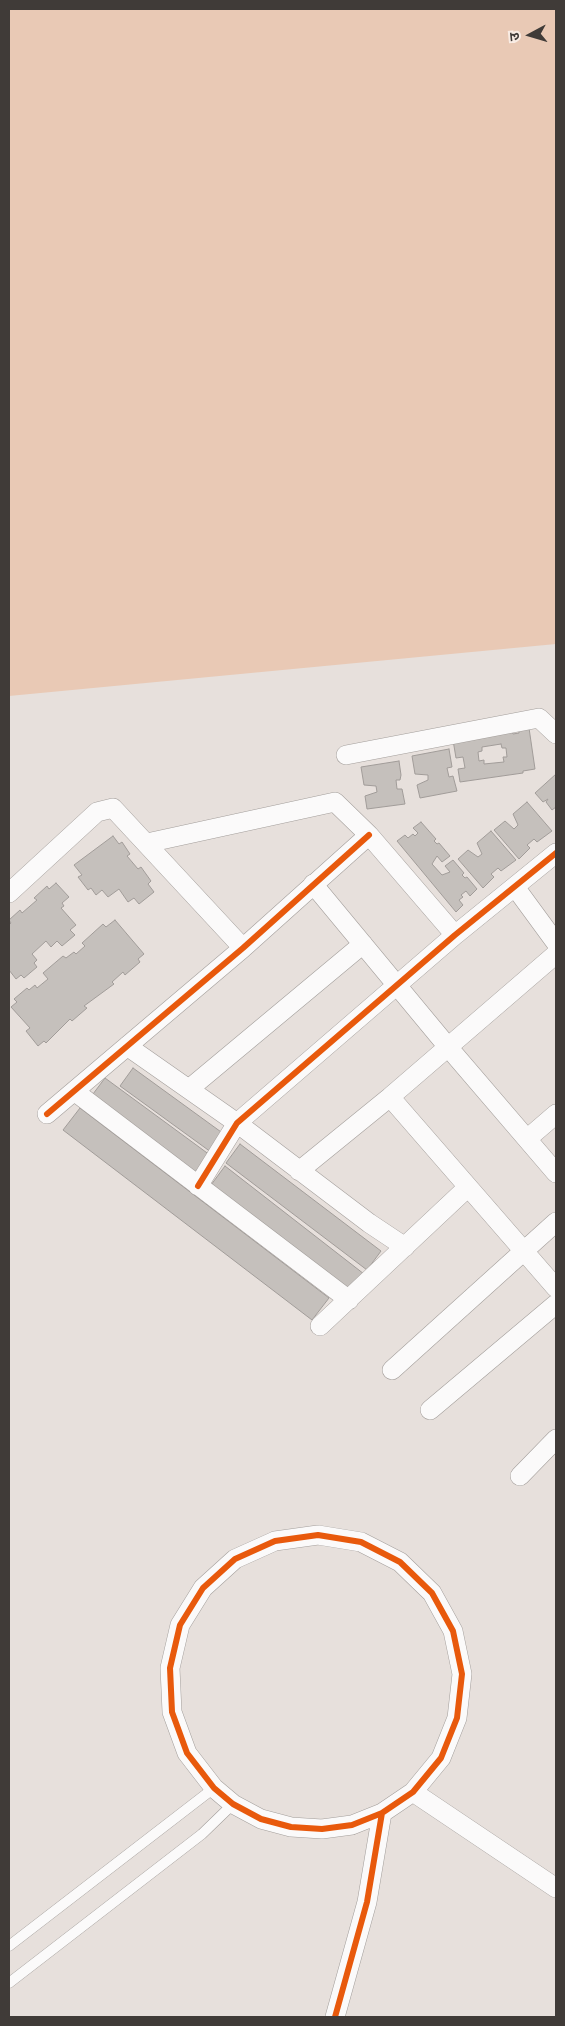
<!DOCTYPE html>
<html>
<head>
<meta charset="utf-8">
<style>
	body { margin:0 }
	#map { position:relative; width:565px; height:2026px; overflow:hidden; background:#e7e0dc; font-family:"Times New Roman","Noto Sans Devanagari",serif }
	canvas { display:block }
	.frame { position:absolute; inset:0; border:10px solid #403b38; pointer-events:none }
	.north { position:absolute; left:505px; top:10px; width:50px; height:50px; -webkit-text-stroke:4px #f9ece4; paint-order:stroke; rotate:264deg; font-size:14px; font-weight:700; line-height:20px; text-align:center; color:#403b38 }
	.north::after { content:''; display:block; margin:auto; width:18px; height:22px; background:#403b38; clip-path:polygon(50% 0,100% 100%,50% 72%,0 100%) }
</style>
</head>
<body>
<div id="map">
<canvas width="565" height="2026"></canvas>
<div class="frame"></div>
<div class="north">उ</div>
</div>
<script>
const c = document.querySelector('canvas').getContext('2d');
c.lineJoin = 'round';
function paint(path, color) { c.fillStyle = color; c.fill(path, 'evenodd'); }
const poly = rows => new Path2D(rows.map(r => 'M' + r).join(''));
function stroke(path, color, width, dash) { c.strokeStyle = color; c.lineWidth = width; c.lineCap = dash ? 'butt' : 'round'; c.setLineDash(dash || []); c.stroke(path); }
paint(poly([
	[9,9,556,9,556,644,9,696]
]), '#e9c9b5');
const building = poly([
	[529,728,535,769,523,771,523,773,460,782,458,769,465,768,463,757,456,758,453,740,512,731,513,734,519,733,519,730,529,728],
	[501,744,502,748,506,748,507,757,503,757,504,762,484,764,484,760,479,761,478,752,482,751,482,747,501,744],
	[449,749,452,767,447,768,449,777,453,776,457,791,420,798,417,785,428,780,428,775,415,774,412,756,449,749],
	[399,761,401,775,400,780,396,780,397,789,402,789,405,804,367,809,365,796,377,792,376,786,364,785,361,767,399,761],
	[556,774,556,807,552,810,546,802,548,799,543,802,535,793,556,774],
	[527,802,552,831,537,842,534,839,527,845,530,848,519,859,494,830,505,821,514,829,518,825,513,814,527,802],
	[421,822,436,839,434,841,437,844,439,843,450,856,442,862,437,856,432,864,442,875,450,872,445,866,453,860,464,873,462,875,465,878,467,877,477,889,470,896,466,891,461,895,463,897,459,900,463,905,456,912,397,841,405,835,408,838,413,834,415,836,418,833,413,828,421,822],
	[491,831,516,860,501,871,498,868,491,874,494,877,483,888,458,859,468,850,478,857,482,854,477,843,491,831],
	[113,836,119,844,122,842,130,854,127,856,138,869,141,867,151,881,148,884,154,892,139,904,134,898,128,902,119,889,108,897,102,890,96,895,91,888,88,890,78,877,82,875,74,865,113,836],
	[56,883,69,897,62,903,64,906,61,908,76,925,70,930,75,935,62,946,57,941,51,947,46,941,32,954,37,960,34,963,37,967,24,978,21,975,16,979,9,970,9,925,11,923,9,920,20,910,22,913,37,900,34,898,47,886,49,889,56,883],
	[115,920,144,954,138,959,140,962,125,975,123,972,112,982,114,984,84,1006,87,1008,72,1021,70,1019,46,1043,44,1041,38,1046,26,1031,30,1028,11,1007,17,1002,14,999,27,988,29,990,35,985,37,988,48,979,43,973,63,956,66,958,74,952,76,954,85,946,82,943,103,924,106,927,115,920],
	[133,1068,228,1137,215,1155,120,1086,133,1068],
	[105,1078,214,1158,199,1179,90,1098,105,1078],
	[80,1108,329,1298,312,1320,63,1130,80,1108],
	[240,1144,381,1251,367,1270,226,1163,240,1144],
	[225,1166,364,1274,351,1292,211,1185,225,1166]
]);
paint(building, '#c5c0bc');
stroke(building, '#a19c99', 1);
const service = poly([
	[9,1946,214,1788],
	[9,1983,202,1834,233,1804]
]);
const minor = poly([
	[346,755,539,718,556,734],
	[147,843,335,802,369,835,455,935],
	[313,884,448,1047,556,1173],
	[515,887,556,943],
	[9,893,97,812,113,808,243,948],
	[127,1046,237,1123,369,1223,405,1247],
	[189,1089,363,944],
	[74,1091,349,1300],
	[390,1097,556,1288],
	[47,1114,243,948,369,835],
	[527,1139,556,1114],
	[299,1171,390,1097,556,954],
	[198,1186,237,1123,455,935,556,853],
	[320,1326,467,1188],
	[392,1370,556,1222],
	[430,1410,556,1304],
	[520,1476,556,1439],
	[413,1792,556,1888],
	[335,2017,367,1902,382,1813,413,1792,441,1758,457,1718,462,1674,453,1631,432,1593,400,1562,361,1542,318,1535,275,1541,235,1559,203,1588,180,1625,170,1668,172,1712,187,1753,214,1788,233,1804,261,1819,291,1827,322,1829,352,1825,382,1813]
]);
stroke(service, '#a39e9b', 11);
stroke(minor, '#a39e9b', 20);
stroke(service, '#fbfafa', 10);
stroke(minor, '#fbfafa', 19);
stroke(poly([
	[47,1114,243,948,369,835],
	[198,1186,237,1123,455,935,556,853],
	[335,2017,367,1902,382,1813,413,1792,441,1758,457,1718,462,1674,453,1631,432,1593,400,1562,361,1542,318,1535,275,1541,235,1559,203,1588,180,1625,170,1668,172,1712,187,1753,214,1788,233,1804,261,1819,291,1827,322,1829,352,1825,382,1813]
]), '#e8590c', 6);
</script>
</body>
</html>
